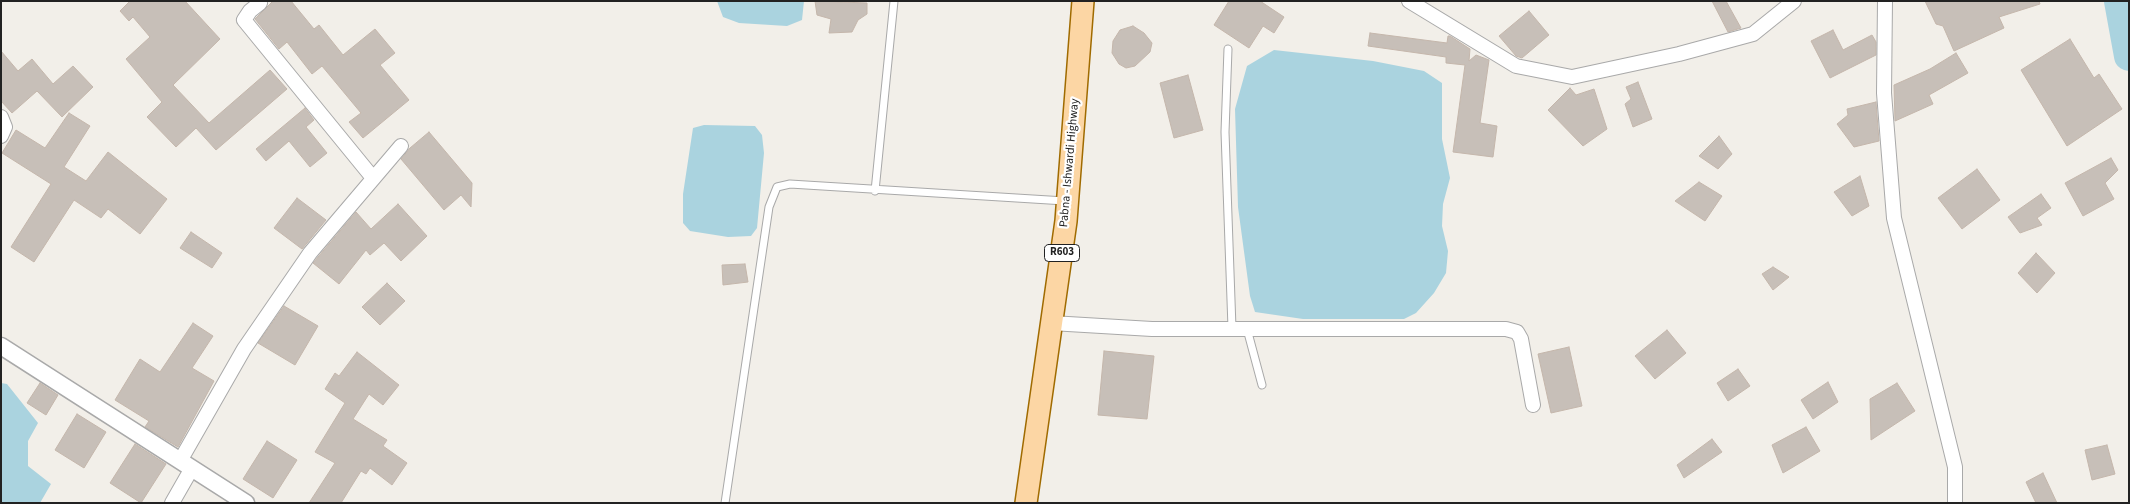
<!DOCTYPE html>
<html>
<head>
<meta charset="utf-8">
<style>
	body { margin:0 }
	#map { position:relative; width:2130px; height:504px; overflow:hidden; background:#f2efe9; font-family:"Source Sans 3",sans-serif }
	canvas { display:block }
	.frame { position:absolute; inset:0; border:2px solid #222; pointer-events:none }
</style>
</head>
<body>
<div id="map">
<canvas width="2130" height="504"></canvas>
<div class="frame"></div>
</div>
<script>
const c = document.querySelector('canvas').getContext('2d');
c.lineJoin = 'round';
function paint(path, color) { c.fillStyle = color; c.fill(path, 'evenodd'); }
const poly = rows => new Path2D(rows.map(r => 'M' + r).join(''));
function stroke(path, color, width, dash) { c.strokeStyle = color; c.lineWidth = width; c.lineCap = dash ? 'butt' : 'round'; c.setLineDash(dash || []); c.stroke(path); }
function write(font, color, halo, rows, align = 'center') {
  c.font = font + ' "Source Sans 3",sans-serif'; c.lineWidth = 4.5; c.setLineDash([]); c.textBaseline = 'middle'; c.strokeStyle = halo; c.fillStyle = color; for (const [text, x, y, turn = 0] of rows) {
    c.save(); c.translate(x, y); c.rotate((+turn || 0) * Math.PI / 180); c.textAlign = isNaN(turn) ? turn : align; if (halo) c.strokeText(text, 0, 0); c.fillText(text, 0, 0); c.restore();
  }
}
paint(poly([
	[717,1,804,1,802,20,787,26,739,23,723,17],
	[1274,50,1373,61,1424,71,1442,83,1442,139,1450,178,1443,204,1442,226,1448,251,1446,273,1434,293,1416,313,1404,319,1303,319,1255,312,1250,296,1238,207,1235,109,1247,66],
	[704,125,755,126,762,135,764,153,757,228,751,236,728,237,690,231,683,223,683,194,693,128],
	[1,383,7,384,38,423,28,441,28,466,51,484,40,503,1,503]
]), '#aad3df');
stroke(poly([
	[2119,1,2129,56]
]), '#aad3df', 30);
const building = poly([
	[130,1,185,1,220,39,173,85,209,123,270,70,287,89,216,150,196,128,176,147,147,117,162,102,126,59,150,37,133,17,129,21,120,11,130,1],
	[273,1,291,1,314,29,319,25,343,55,375,29,395,53,380,65,409,100,363,138,349,122,361,113,322,66,312,74,287,42,279,49,255,19,273,1],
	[815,1,867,3,867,14,858,20,852,32,829,33,831,19,817,15,815,1],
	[1229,1,1260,1,1284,17,1274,33,1263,26,1249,48,1214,25,1229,1],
	[1712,1,1726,1,1741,28,1728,32,1712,1],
	[1925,1,2039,1,2040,4,1999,17,2004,28,1954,51,1943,26,1936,24,1925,1],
	[1529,11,1549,35,1522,58,1516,56,1499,36,1529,11],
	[1133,26,1144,33,1152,43,1150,52,1135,66,1126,68,1119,64,1112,53,1113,41,1120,30,1133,26],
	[1833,30,1843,50,1872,35,1876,42,1876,55,1830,78,1811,41,1833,30],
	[1370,33,1447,43,1448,36,1450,36,1470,49,1469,61,1476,55,1489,60,1480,123,1497,126,1493,157,1453,152,1465,65,1446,63,1446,57,1368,46,1370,33],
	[2070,39,2094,78,2099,74,2122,109,2067,146,2021,70,2070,39],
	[1,51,18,71,32,59,53,84,73,66,93,87,62,117,37,91,12,113,1,101,1,51],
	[1956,53,1968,73,1929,95,1933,104,1895,121,1894,85,1930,69,1956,53],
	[1188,75,1203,130,1174,138,1160,83,1188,75],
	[1638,82,1652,119,1633,127,1625,104,1631,99,1626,87,1638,82],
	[1570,88,1576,95,1594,89,1607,129,1583,146,1548,110,1570,88],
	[1876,102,1879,141,1854,147,1837,124,1848,115,1847,109,1876,102],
	[305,108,314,120,306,127,327,153,310,167,289,141,266,161,256,149,305,108],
	[69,113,90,126,64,167,86,181,108,152,167,199,140,234,108,209,101,218,74,200,34,262,11,247,51,184,2,153,16,130,45,148,69,113],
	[429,132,472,183,471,207,461,195,444,210,401,159,410,148,429,132],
	[1719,136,1732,154,1718,169,1699,156,1719,136],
	[2111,158,2118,170,2105,183,2114,199,2083,216,2065,183,2111,158],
	[1977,169,2000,200,1962,229,1938,198,1977,169],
	[1860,176,1869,206,1852,216,1834,192,1860,176],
	[1699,182,1722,196,1705,221,1675,201,1699,182],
	[2041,194,2051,208,2037,218,2042,225,2020,233,2008,217,2041,194],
	[297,198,326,220,302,249,274,228,297,198],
	[398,204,427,236,401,261,384,243,370,255,366,250,339,284,313,263,356,212,371,229,398,204],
	[191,232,222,253,212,268,180,248,191,232],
	[2036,253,2055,273,2037,293,2018,273,2036,253],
	[745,264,748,282,723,285,722,265,745,264],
	[1773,267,1789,277,1773,290,1762,274,1773,267],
	[387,283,405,301,380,325,362,307,387,283],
	[284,306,318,326,295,365,258,343,284,306],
	[193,323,213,336,192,368,214,381,178,447,145,427,149,421,115,400,140,359,160,372,193,323],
	[1667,330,1686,353,1655,379,1635,356,1667,330],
	[1569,347,1582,406,1551,413,1538,354,1569,347],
	[1104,351,1154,356,1147,419,1098,415,1104,351],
	[357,352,399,385,383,405,369,394,353,419,387,440,383,446,407,463,392,485,370,468,366,474,361,471,341,503,309,503,335,463,315,452,345,403,325,389,335,373,339,376,357,352],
	[1738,369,1750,386,1728,401,1717,383,1738,369],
	[1828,382,1838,402,1813,419,1801,400,1828,382],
	[40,383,58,395,46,415,27,403,40,383],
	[1897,383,1915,411,1871,440,1870,399,1897,383],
	[77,414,106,432,84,468,55,450,77,414],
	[1806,427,1820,451,1783,473,1772,445,1806,427],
	[1712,439,1722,452,1684,478,1677,465,1712,439],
	[267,441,297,460,273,498,243,479,267,441],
	[135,444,166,464,141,503,110,483,135,444],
	[2107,445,2115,474,2092,480,2085,450,2107,445],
	[2043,473,2057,503,2036,503,2026,482,2043,473]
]);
paint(building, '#c7bfb8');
stroke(building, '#c4b6ab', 1);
const service = poly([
	[1228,49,1225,132,1232,328],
	[875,191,894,1],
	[1247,329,1262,385],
	[725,503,769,207,777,187,790,184,1065,201]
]);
const minor = poly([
	[1409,1,1516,66,1572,77,1679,54,1753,34,1794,1],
	[1885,1,1884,93,1894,218,1955,467,1955,503],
	[260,3,250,11,244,20,373,178],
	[1,117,5,127,1,136],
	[1051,323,1152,329,1506,329,1517,332,1521,339,1533,405],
	[180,461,244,349,310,253,401,146],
	[172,503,192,468]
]);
const tertiary = poly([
	[1,346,246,503]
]);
const primary = poly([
	[1026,503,1066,221,1083,1]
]);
stroke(service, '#a9a9a9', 9);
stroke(minor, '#a9a9a9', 16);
stroke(tertiary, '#a9a9a9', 19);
stroke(primary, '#a06b00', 24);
stroke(service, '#fff', 7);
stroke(minor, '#fff', 14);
stroke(tertiary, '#fff', 16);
stroke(primary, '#fcd6a4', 21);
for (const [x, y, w] of [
	[1062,253,35]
]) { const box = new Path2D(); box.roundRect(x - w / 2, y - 8.5, w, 17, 4); c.fillStyle = '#fff'; c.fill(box); stroke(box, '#222', 1); }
write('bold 11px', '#222', null, [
	["R603",1062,253]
]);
write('12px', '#222', '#fff', [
	["Pabna - Ishwardi Highway",1070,163,-85]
]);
</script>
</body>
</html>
